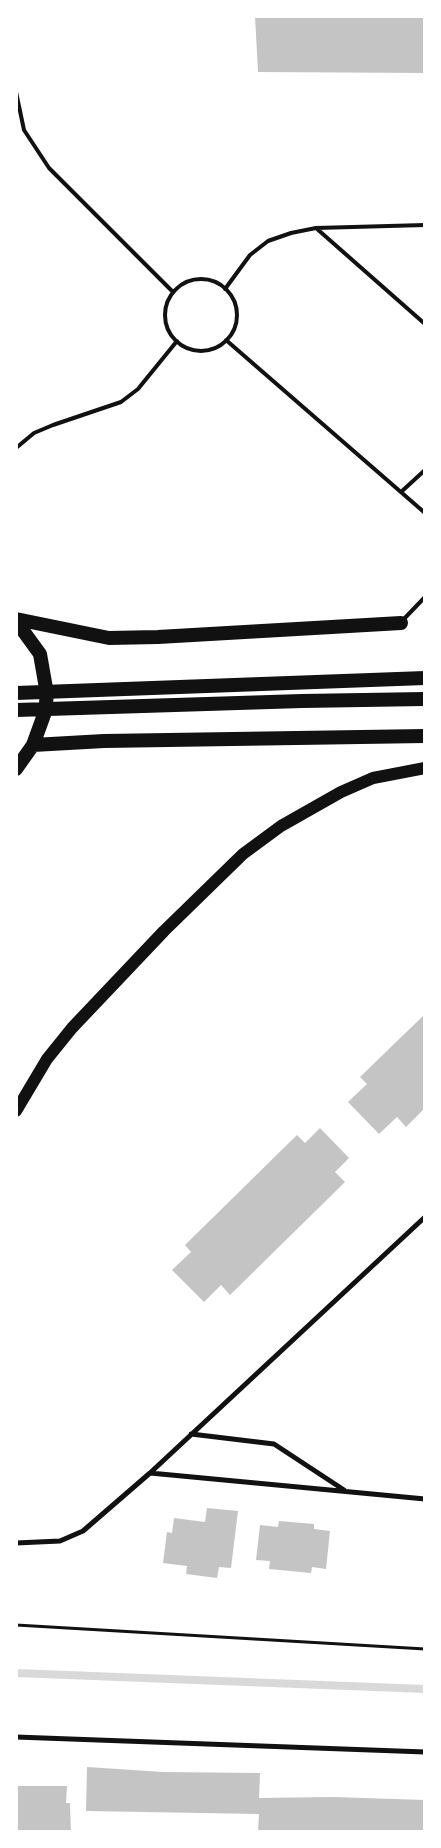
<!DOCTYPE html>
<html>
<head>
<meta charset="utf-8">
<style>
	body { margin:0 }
	#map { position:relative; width:441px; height:1848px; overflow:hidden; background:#fff; font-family:"Fira Sans Condensed",sans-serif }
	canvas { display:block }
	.frame { position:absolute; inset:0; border:18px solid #fff; pointer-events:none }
</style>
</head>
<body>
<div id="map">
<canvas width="441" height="1848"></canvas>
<div class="frame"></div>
</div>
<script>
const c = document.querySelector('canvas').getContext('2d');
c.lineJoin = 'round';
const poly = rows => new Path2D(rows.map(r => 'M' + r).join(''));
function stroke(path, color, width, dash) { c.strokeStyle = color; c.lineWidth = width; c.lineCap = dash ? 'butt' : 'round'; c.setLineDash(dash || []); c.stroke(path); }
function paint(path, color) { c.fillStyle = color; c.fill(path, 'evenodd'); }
stroke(poly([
	[16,1673,425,1689]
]), '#d9d9d9', 8);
paint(poly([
	[255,16,425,16,425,73,258,72],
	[425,1014,425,1108,406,1127,397,1117,379,1134,348,1102,367,1084,360,1077],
	[320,1128,349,1158,335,1172,345,1182,230,1295,221,1285,204,1302,172,1270,191,1252,185,1245,297,1135,305,1143],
	[207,1508,238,1511,231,1568,219,1567,217,1578,186,1574,187,1566,163,1563,167,1532,172,1533,174,1518,205,1522],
	[279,1521,314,1524,314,1529,330,1531,326,1569,312,1567,311,1573,269,1569,270,1561,256,1560,260,1525,278,1527],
	[87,1767,163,1772,260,1773,259,1798,333,1797,425,1800,425,1832,258,1832,259,1814,86,1811],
	[16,1786,67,1786,66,1803,70,1803,71,1832,16,1832]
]), '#c4c4c4');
stroke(poly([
	[16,1625,425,1649]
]), '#111', 3);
stroke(poly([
	[16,92,24,130,49,168,173,292],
	[316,228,425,324],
	'165 315a36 36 0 1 1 72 0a36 36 0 1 1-72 0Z',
	[225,289,250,255,268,241,291,233,316,228,425,225],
	[226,340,425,513],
	[16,448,34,433,53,425,121,402,138,389,177,341],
	[401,492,425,470],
	[402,621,425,597]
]), '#111', 4);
stroke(poly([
	[191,1434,274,1444,344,1490],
	[150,1473,425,1499],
	[16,1543,60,1541,83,1531,150,1473,425,1217],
	[16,1737,425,1752]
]), '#111', 5);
stroke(poly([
	[16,1111,47,1059,72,1028,164,931,243,854,281,826,341,792,373,778,425,768]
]), '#111', 12);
stroke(poly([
	[16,619,109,638,158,637,401,623],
	[16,621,40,654,47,694,45,712,33,745,16,769],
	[16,693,425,678],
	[16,710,302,701,425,699],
	[33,745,104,741,425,736]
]), '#111', 14);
</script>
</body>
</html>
